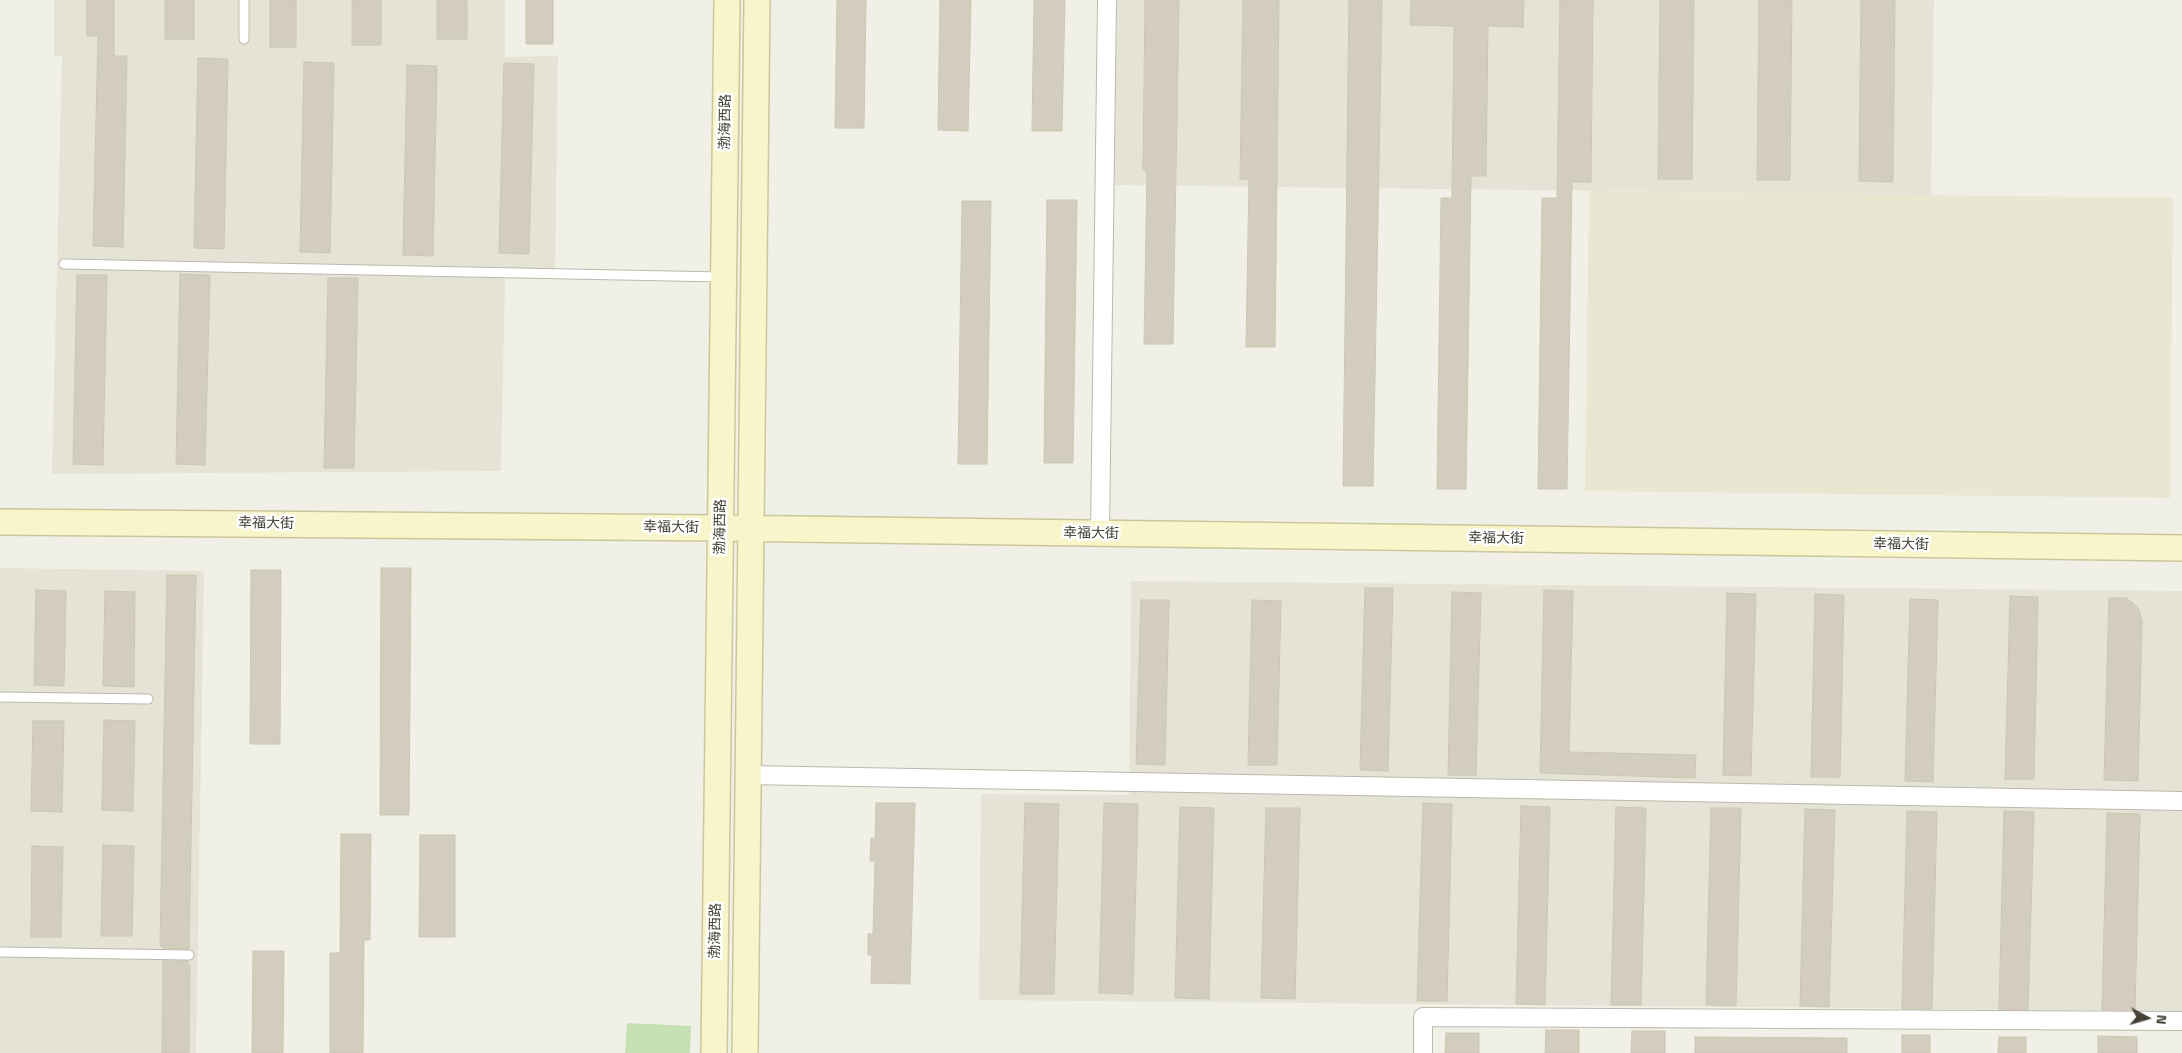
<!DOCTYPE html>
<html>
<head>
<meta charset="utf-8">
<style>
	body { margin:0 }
	#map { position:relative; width:2182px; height:1053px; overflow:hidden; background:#f1f0e7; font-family:"Titillium Web",sans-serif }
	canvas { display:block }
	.north { position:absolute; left:2122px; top:993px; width:50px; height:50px; -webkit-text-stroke:4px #fff; paint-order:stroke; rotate:96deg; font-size:14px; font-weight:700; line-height:20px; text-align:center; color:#444137 }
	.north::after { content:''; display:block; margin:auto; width:18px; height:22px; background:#444137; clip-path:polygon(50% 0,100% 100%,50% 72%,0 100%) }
</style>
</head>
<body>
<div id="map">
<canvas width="2182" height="1053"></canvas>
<div class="north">N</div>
</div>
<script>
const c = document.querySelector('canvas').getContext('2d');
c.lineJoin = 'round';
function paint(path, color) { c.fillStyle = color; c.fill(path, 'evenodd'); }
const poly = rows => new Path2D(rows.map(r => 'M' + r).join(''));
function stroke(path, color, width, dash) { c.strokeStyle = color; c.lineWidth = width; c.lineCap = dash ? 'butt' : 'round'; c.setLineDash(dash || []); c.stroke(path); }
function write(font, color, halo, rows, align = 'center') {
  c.font = font + ' "Titillium Web","Noto Sans SC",sans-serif'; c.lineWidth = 5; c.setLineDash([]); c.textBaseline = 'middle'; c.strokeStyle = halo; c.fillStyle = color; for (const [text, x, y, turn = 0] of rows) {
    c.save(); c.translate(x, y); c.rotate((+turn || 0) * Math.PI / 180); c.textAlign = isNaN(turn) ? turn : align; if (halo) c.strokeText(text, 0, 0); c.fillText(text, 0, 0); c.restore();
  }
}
paint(poly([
	[54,0,505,0,505,57,558,56,555,279,505,278,501,471,52,474,62,56,54,56],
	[1117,0,1934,0,1931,195,1114,185],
	[0,568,204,571,196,1053,0,1053],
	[1131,581,2182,591,2182,1011,979,1000,981,794,1129,795]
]), '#e5e3d6');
paint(poly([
	[1589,191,2173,198,2170,498,1585,491]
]), '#e9e7d2');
paint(poly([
	[627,1023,691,1026,690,1053,625,1053]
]), '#c5e1b4');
const building = poly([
	[87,0,114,0,114,56,127,56,123,247,93,246,98,36,87,36,87,0],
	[165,0,194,0,194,39,165,39,165,0],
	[270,0,296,0,296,47,270,47,270,0],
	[352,0,381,0,381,45,352,45,352,0],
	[437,0,467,0,467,39,437,39,437,0],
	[526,0,553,0,553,44,526,44,526,0],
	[837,0,866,0,864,128,835,128,837,0],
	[940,0,971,0,968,131,938,130,940,0],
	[1034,0,1065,0,1062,131,1032,131,1034,0],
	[1145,0,1179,0,1173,344,1144,344,1147,171,1143,170,1145,0],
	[1243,0,1279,0,1275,347,1246,347,1249,179,1240,179,1243,0],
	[1349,0,1382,0,1373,486,1343,486,1349,0],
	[1411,0,1524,0,1523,27,1488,26,1486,176,1471,176,1466,489,1437,489,1441,198,1452,198,1454,26,1410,25,1411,0],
	[1560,0,1593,0,1591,182,1572,182,1567,489,1538,489,1542,198,1557,198,1560,0],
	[1660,0,1694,0,1692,179,1658,179,1660,0],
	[1759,0,1792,0,1790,180,1757,180,1759,0],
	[1861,0,1895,0,1893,182,1859,181,1861,0],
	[198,58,228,59,224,249,194,248,198,58],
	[304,62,334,63,330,253,300,252,304,62],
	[504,63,534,64,529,254,499,253,504,63],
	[407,65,437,66,433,256,403,255,407,65],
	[1047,200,1077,200,1073,463,1044,463,1047,200],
	[962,201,991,201,987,464,958,464,962,201],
	[180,274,210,275,205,465,176,464,180,274],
	[77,275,107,275,103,465,73,464,77,275],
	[328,278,358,278,354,468,324,468,328,278],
	[381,568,411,568,409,815,380,815,381,568],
	[251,570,281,570,280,744,250,744,251,570],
	[167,575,196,575,189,949,163,948,163,946,160,946,167,575],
	[1365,588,1393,588,1388,771,1360,770,1365,588],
	[36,590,66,591,64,686,34,685,36,590],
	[1544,590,1573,591,1569,752,1696,755,1695,778,1540,773,1544,590],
	[105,591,135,592,134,687,103,686,105,591],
	[1452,592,1481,593,1476,775,1448,775,1452,592],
	[1727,593,1756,594,1751,776,1723,775,1727,593],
	[1815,594,1844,595,1840,777,1811,777,1815,594],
	[2010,596,2038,597,2034,779,2005,779,2010,596],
	[2109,598,2126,598,2133,603,2139,610,2142,621,2138,781,2104,780,2109,598],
	[1910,599,1938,600,1933,782,1905,781,1910,599],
	[1141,600,1169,600,1165,765,1136,764,1141,600],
	[1252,600,1281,601,1277,765,1248,765,1252,600],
	[104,720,135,721,133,811,102,810,104,720],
	[33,721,64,721,62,812,31,811,33,721],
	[876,803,915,803,910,984,871,983,872,955,868,955,868,934,873,934,875,861,870,861,871,838,875,839,876,803],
	[1025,803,1059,804,1054,994,1020,994,1025,803],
	[1104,803,1138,804,1133,994,1099,993,1104,803],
	[1423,803,1452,804,1447,1001,1417,1001,1423,803],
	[1521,806,1550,807,1545,1005,1516,1004,1521,806],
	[1180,807,1214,808,1209,999,1175,998,1180,807],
	[1616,807,1646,808,1641,1005,1611,1005,1616,807],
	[1266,808,1300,808,1295,999,1261,998,1266,808],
	[1711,808,1741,808,1736,1006,1706,1005,1711,808],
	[1805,809,1835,810,1829,1007,1800,1006,1805,809],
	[1907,811,1937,812,1932,1009,1902,1009,1907,811],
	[2004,811,2034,812,2028,1010,1999,1009,2004,811],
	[2107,813,2140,814,2135,1010,2102,1010,2107,813],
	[341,834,371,834,370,940,364,940,363,1053,330,1053,330,953,340,953,341,834],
	[420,835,455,835,455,937,419,937,420,835],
	[103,845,134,846,132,936,101,936,103,845],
	[32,846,63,847,61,937,31,937,32,846],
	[253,951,284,951,283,1053,252,1053,253,951],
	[163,961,188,961,188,965,190,965,189,1053,162,1053,163,961],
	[1546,1030,1579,1030,1579,1053,1545,1053,1546,1030],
	[1632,1031,1665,1031,1665,1053,1631,1053,1632,1031],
	[1446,1033,1479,1033,1479,1053,1445,1053,1446,1033],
	[1902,1035,1930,1035,1930,1053,1902,1053,1902,1035],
	[2098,1036,2137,1037,2137,1053,2098,1053,2098,1036],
	[1695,1037,1847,1038,1847,1053,1695,1053,1695,1037],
	[1999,1037,2026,1037,2026,1053,1998,1053,1999,1037]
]);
paint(building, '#d2cdbe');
stroke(building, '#ccc6b2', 1);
const lane = poly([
	[244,39,244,0],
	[64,264,721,277],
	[0,697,148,699],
	[0,952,189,955]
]);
const street = poly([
	[1100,534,1107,0],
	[748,775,2182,801],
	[1423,1053,1423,1017,2182,1021]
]);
const secondary = poly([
	[0,522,721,528,2182,548],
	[714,1053,727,0],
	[745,1053,757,0]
]);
stroke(lane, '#bcb9ab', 11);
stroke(street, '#bcb9ab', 20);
stroke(secondary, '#ccc79b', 28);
stroke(lane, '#fff', 9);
stroke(street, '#fff', 18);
stroke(secondary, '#f8f5ca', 25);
write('14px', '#444137', '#fff', [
	["渤海西路",726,122,-89],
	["幸福大街",266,524,1],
	["渤海西路",721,527,-89],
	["幸福大街",671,528,1],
	["幸福大街",1091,534,1],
	["幸福大街",1496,539,1],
	["幸福大街",1901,545,1],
	["渤海西路",716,931,-89]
]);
</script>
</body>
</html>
